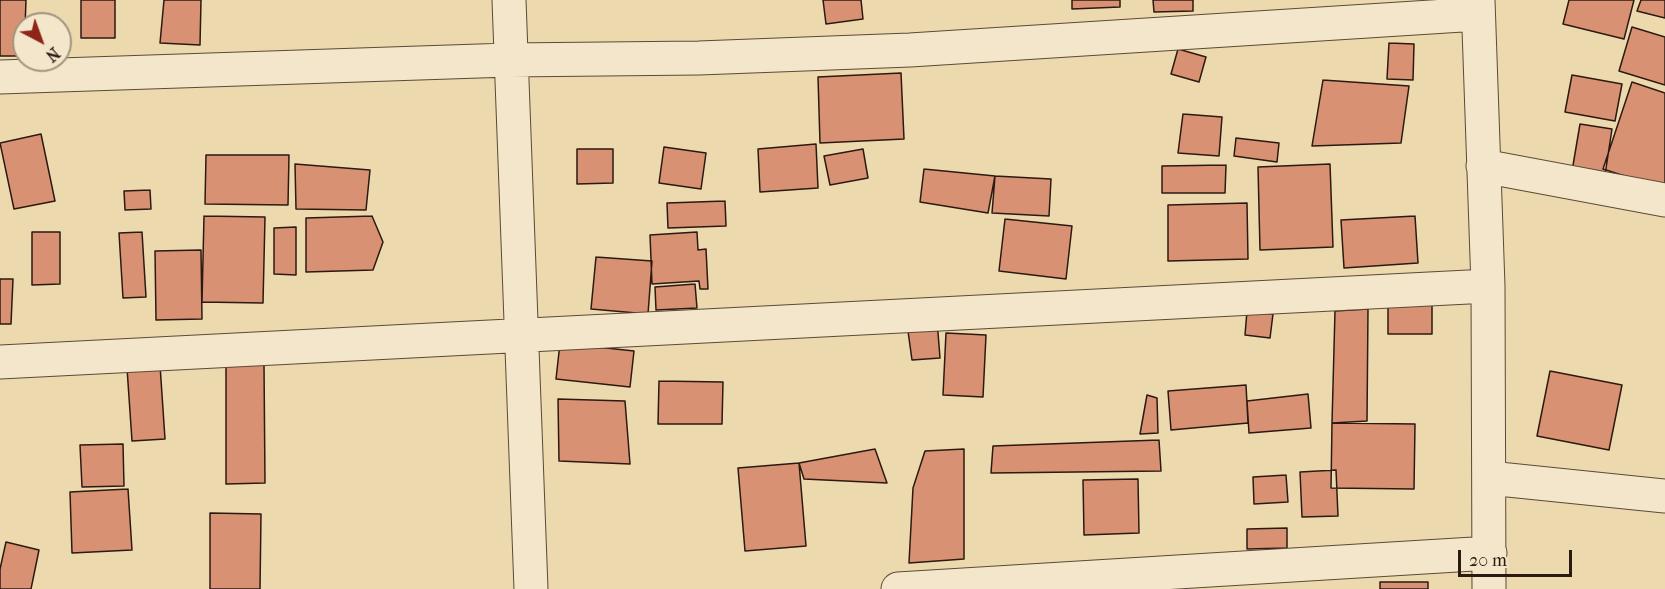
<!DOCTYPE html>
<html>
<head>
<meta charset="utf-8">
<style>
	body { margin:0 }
	#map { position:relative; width:1665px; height:589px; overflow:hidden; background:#ecd9ad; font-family:"IM FELL French Canon",serif }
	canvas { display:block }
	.north { position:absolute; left:12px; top:12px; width:60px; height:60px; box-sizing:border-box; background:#f3e6ca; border:2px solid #a39480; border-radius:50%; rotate:139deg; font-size:16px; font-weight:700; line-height:24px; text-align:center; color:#2b1a11 }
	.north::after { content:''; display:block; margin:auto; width:21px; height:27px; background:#8f2418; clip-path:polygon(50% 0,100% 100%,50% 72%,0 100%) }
	.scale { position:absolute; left:1458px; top:550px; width:114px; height:27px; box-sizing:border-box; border:3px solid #2b1a11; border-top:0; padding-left:8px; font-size:18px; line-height:21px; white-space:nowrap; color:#2b1a11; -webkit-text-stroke:4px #f3e6ca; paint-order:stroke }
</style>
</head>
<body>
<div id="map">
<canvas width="1665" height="589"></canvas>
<div class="north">N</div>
<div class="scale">20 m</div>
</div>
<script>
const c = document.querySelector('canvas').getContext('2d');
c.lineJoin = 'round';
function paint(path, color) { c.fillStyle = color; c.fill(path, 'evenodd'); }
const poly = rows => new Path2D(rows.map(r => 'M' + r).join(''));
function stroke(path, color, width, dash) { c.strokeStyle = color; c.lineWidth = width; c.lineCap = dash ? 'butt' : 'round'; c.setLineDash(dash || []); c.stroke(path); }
const building = poly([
	[0,0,26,0,24,56,0,56,0,0],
	[81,0,115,0,115,38,81,38,81,0],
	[164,0,201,0,200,45,160,43,164,0],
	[823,0,861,0,863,19,826,24,823,0],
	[1072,0,1120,0,1120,7,1072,9,1072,0],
	[1153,0,1193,0,1193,11,1154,12,1153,0],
	[1569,0,1634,0,1624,39,1563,24,1569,0],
	[1641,0,1665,0,1665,18,1637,11,1641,0],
	[1632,27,1665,37,1665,85,1619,71,1632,27],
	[1389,43,1414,44,1413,80,1387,79,1389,43],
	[1178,49,1206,57,1199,82,1171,74,1178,49],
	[901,73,904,139,820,143,818,77,901,73],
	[1572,75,1622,84,1615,121,1565,112,1572,75],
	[1323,80,1409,86,1401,143,1312,146,1323,80],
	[1632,82,1665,93,1665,189,1603,169,1632,82],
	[1183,114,1222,117,1219,156,1178,153,1183,114],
	[1580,124,1612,129,1603,188,1570,183,1580,124],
	[41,134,55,201,14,209,0,143,41,134],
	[1236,138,1279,143,1277,162,1234,156,1236,138],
	[816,144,818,188,760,192,758,149,816,144],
	[664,147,706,153,701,189,659,183,664,147],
	[577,149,613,149,613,183,577,184,577,149],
	[863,149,868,178,830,185,824,156,863,149],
	[206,155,289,155,288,205,205,204,206,155],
	[295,164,370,170,366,210,296,209,295,164],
	[1330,164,1333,247,1260,250,1258,167,1330,164],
	[1226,165,1225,193,1162,193,1162,166,1226,165],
	[924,169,995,176,988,213,920,202,924,169],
	[995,176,1051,179,1049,216,992,213,995,176],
	[150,190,151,209,125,210,124,191,150,190],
	[725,201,726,226,668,228,667,203,725,201],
	[1247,203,1248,259,1168,261,1168,205,1247,203],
	[204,216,265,217,263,303,202,302,204,216],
	[372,216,383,242,373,270,306,272,306,218,372,216],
	[1415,216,1418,263,1344,268,1341,220,1415,216],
	[1005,219,1072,226,1066,279,999,271,1005,219],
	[296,227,296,275,274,274,274,228,296,227],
	[32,232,60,232,60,284,32,285,32,232],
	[142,232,146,297,123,298,119,233,142,232],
	[697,232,698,250,706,249,708,289,700,289,699,281,652,284,650,235,697,232],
	[201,250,202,319,156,320,155,251,201,250],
	[596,257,652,261,648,314,591,309,596,257],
	[0,279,13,279,11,324,0,324,0,279],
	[695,284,697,308,656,310,655,287,695,284],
	[1388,301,1432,301,1432,334,1388,334,1388,301],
	[1368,309,1367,421,1332,423,1335,311,1368,309],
	[1247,311,1273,314,1270,338,1245,335,1247,311],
	[937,320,940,358,912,360,907,324,937,320],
	[946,333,986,335,983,397,943,395,946,333],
	[560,343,634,351,630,387,556,379,560,343],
	[264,364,265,483,226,484,226,365,264,364],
	[160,365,165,439,132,441,127,368,160,365],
	[1550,371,1622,385,1609,450,1537,436,1550,371],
	[659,381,723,382,722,424,658,424,659,381],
	[1246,385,1248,423,1171,430,1168,391,1246,385],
	[1308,394,1311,428,1249,433,1247,401,1308,394],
	[1147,395,1157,398,1158,433,1140,434,1147,395],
	[558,399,625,401,630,464,559,461,558,399],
	[1332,423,1415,424,1414,489,1331,488,1332,423],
	[1159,440,1161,471,991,473,993,446,1159,440],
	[123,444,124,486,82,487,80,445,123,444],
	[875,449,887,483,804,479,799,463,875,449],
	[964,449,964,559,909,563,913,488,925,451,964,449],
	[799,463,806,546,745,551,738,468,799,463],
	[1336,470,1338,516,1302,517,1300,472,1336,470],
	[1286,475,1288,502,1254,504,1253,477,1286,475],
	[1138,479,1139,533,1084,535,1083,480,1138,479],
	[128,489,132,550,72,553,70,492,128,489],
	[210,513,261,514,260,589,210,589,210,513],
	[1287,528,1287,548,1247,549,1247,529,1287,528],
	[6,542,39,550,31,589,0,589,0,569,6,542],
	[1380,582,1428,582,1428,589,1380,589,1380,582]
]);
paint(building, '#d99174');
stroke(building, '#2b1a11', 1.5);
const street = poly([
	[509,0,531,589],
	[1478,0,1488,286,1489,589],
	[0,77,509,60,699,58,910,50,1478,14],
	[1483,166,1665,200],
	[0,362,1488,286],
	[1489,478,1665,496],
	[898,589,1490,553]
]);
stroke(street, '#5b4a38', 35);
stroke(street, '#f3e6ca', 33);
</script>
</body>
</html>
